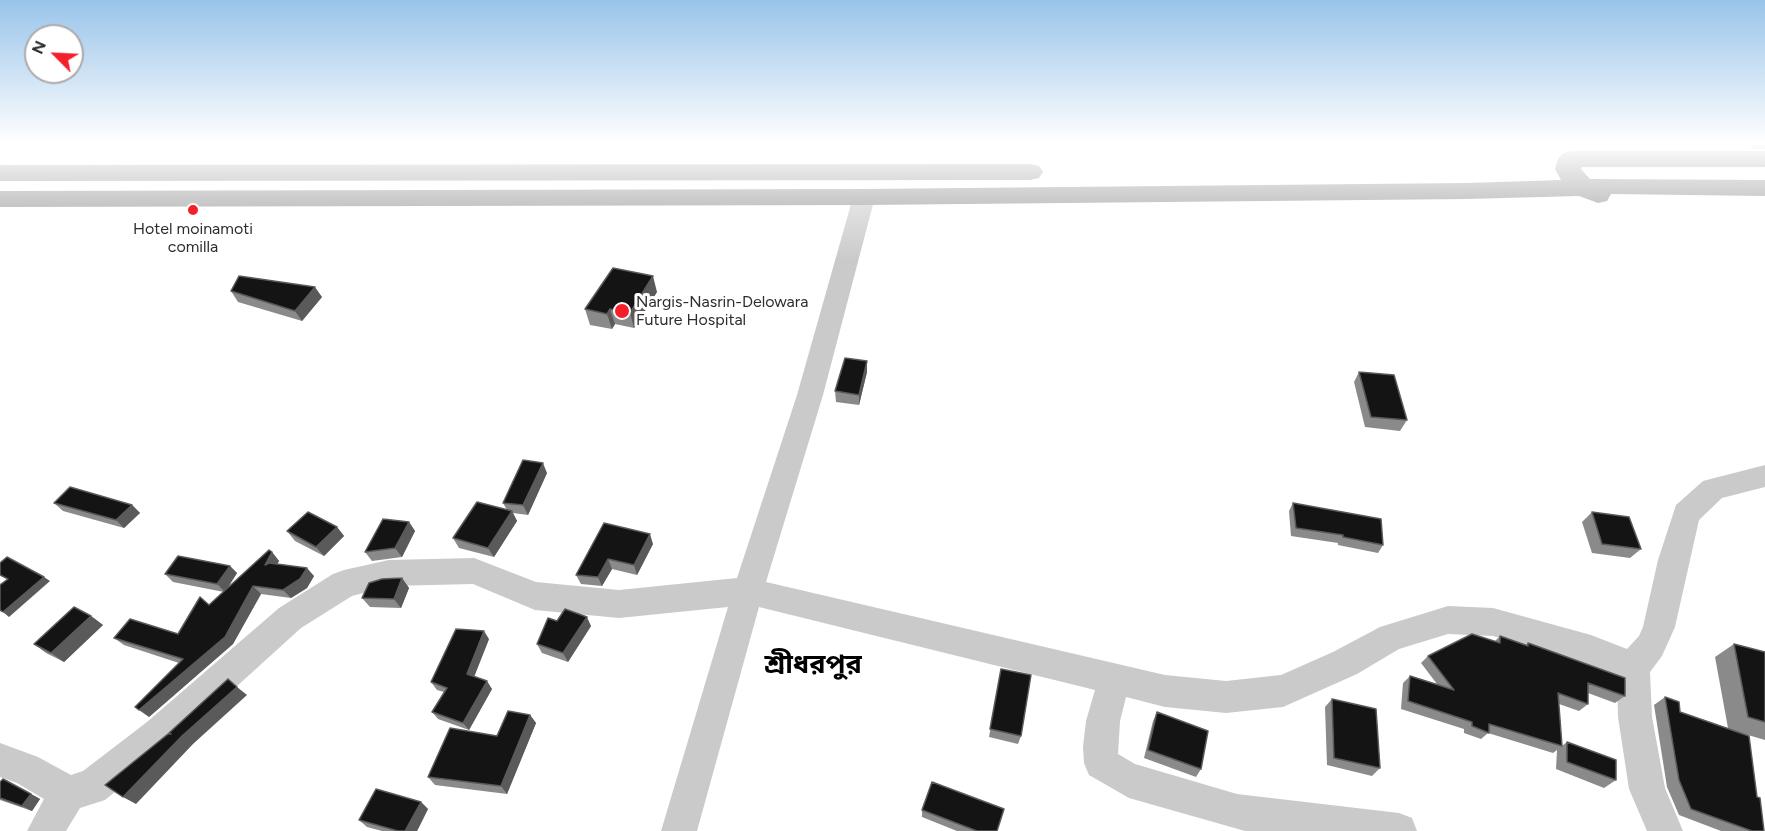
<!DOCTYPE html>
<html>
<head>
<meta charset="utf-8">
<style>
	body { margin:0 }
	#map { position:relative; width:1765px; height:831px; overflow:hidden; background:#fff; font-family:Figtree,sans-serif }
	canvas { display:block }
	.north { position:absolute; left:24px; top:24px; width:60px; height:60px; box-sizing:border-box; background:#fff; border:2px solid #ababab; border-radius:50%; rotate:294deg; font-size:16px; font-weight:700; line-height:24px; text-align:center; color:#2d2d2d }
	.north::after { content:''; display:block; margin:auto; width:21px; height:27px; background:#f3202c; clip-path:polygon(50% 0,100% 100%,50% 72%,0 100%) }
</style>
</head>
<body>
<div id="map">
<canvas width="1765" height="831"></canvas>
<div class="north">N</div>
</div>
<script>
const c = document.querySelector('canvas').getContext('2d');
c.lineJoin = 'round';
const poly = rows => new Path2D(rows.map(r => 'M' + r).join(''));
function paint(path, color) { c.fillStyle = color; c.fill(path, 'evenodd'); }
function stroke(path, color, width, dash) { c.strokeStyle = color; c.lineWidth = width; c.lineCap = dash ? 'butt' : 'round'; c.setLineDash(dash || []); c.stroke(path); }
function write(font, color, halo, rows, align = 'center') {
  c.font = font + ' Figtree,"Noto Sans Bengali",sans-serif'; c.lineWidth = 6; c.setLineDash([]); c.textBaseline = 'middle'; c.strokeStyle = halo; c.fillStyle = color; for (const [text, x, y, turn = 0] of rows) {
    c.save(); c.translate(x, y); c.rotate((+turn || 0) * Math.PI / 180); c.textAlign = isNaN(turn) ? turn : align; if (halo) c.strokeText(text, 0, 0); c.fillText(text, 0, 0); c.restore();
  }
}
paint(poly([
	[864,190,872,192,875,197,823,395,766,582,1165,675,1226,681,1281,675,1333,652,1380,627,1448,606,1493,608,1591,635,1627,649,1639,636,1643,627,1658,560,1676,505,1703,481,1765,465,1765,487,1722,498,1699,520,1675,627,1662,656,1650,672,1652,717,1665,788,1683,831,1647,831,1629,789,1618,717,1617,676,1588,664,1493,636,1448,634,1399,649,1357,674,1283,707,1226,713,1165,707,1126,697,1120,721,1118,754,1135,764,1237,794,1399,813,1412,818,1417,831,1245,831,1129,798,1089,775,1084,763,1083,747,1086,721,1095,690,759,607,697,831,661,831,728,607,619,618,535,610,473,584,389,586,352,596,301,628,171,746,105,800,80,808,66,831,27,831,44,799,17,783,0,777,0,743,38,757,71,775,83,771,147,722,279,608,333,574,344,570,389,560,474,558,536,582,619,590,737,578,797,395,853,197,856,192,864,190]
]), '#cacaca');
paint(poly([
	[1571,151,1765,151,1765,167,1582,167,1581,169,1590,179,1765,180,1765,196,1611,194,1607,201,1598,203,1579,196,1466,199,864,205,0,207,0,191,864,189,1466,183,1561,180,1555,169,1558,159,1562,154,1571,151],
	[1030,164,1039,166,1043,172,1039,178,1030,180,0,181,0,165,1030,164]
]), '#949494');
paint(poly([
	[1750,144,1765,144,1765,149,1754,149],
	[231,291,322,297,302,321,238,302],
	[657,292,634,328,615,324,612,329,590,325,585,309],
	[867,372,859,405,836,402,835,391],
	[1359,372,1407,420,1400,431,1365,427,1354,382],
	[547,473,528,515,513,513,517,521,494,557,459,548,453,538,507,510,503,503],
	[54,503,132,505,140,513,124,528,63,511],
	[1293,503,1383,545,1378,553,1338,545,1338,543,1291,536,1289,511],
	[1592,512,1641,549,1630,558,1592,553,1582,522],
	[409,522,415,531,402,557,372,561,365,552],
	[604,523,653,544,637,575,612,569,602,586,581,584,576,575],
	[337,527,344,536,324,556,295,541,287,531],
	[272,552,279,561,277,564,314,576,307,588,291,598,261,594,233,644,149,717,179,663,124,645,114,638,178,634,224,592,173,582,165,574,230,566,237,573,227,589],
	[402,578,409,588,401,608,370,607,362,598],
	[91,616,103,625,64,662,46,653,34,644],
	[557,621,591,626,568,662,542,653,537,644],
	[1500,636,1526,645,1528,643,1625,696,1615,703,1588,693,1588,704,1579,711,1559,704,1562,746,1567,742,1616,780,1604,788,1556,769,1557,750,1553,753,1488,733,1481,739,1464,733,1464,729,1401,709,1403,683,1410,676,1437,684,1421,663,1428,656,1494,642],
	[489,639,474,677,492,689,469,730,438,719,432,712,444,692,437,690,431,682],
	[1734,644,1765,652,1765,740,1731,730,1752,831,1721,831,1679,815,1667,787,1654,705,1665,697,1680,712,1728,728,1715,657],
	[1001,669,1021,736,1018,744,989,737],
	[1332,699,1380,768,1372,776,1327,765,1325,707],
	[1157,712,1201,769,1196,777,1144,758,1153,721],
	[530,715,536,723,507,794,435,785,428,777],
	[6,780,40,799,32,811,0,800,0,782],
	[421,802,428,809,417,831,382,831,367,827,359,820],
	[922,810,997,831,957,831,922,817]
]), '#8a8a8a');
paint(poly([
	[653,276,657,292,634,328,630,313],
	[315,287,322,297,302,321,295,311],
	[610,309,615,324,612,329,607,314],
	[867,361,867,372,859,405,859,395],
	[543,463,547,473,528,515,523,505],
	[132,505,140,513,124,528,116,520],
	[512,511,517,521,494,557,488,548],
	[409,522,415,531,402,557,395,548],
	[337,527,344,536,324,556,316,547],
	[650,534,653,544,637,575,634,565],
	[272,552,279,561,272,573,265,565],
	[608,559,612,569,602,586,598,577],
	[230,566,237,573,225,592,217,584],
	[307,568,314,576,307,588,291,598,283,590],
	[44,577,50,581,9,617,3,612],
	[402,578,409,588,401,608,394,599],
	[253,586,261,594,233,644,149,717,139,710],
	[91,616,103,625,64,662,51,653],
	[587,617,591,626,568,662,563,653],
	[484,631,489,639,472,682,467,674],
	[487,681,492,689,469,730,463,723],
	[237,687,247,695,193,744,136,804,123,797,182,736],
	[530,715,536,723,507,794,501,786],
	[6,780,40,799,32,811,22,806],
	[421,802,428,809,417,831,405,831]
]), '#5a5a5a');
const building = poly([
	[613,268,653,276,630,313,610,309,607,314,585,309,613,268],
	[239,276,315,287,295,311,231,291,239,276],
	[845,358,867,361,859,395,835,391,845,358],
	[1359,372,1394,375,1407,420,1371,417,1359,372],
	[523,460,543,463,523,505,503,503,523,460],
	[70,487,132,505,116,520,54,503,70,487],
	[477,502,512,511,488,548,453,538,477,502],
	[1293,503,1381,519,1383,545,1343,537,1343,535,1296,528,1293,503],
	[308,512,337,527,316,547,287,531,308,512],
	[1592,512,1629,517,1641,549,1602,544,1592,512],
	[383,519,409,522,395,548,365,552,383,519],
	[604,523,650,534,634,565,608,559,598,577,576,575,604,523],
	[269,550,272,552,265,565,269,563,307,568,300,579,283,590,253,586,225,637,139,710,135,707,183,659,114,638,130,619,178,634,200,597,209,605,269,550],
	[178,556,230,566,217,584,165,574,178,556],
	[7,557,44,577,3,612,0,610,0,585,8,579,0,575,0,563,7,557],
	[402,578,394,599,362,598,369,583,382,579,402,578],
	[74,607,91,616,51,653,34,644,74,607],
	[565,609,587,617,563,653,537,644,548,618,557,621,565,609],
	[456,629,484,631,467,674,487,681,463,723,432,712,447,688,431,682,456,629],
	[1472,634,1500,643,1500,636,1528,646,1528,643,1625,678,1625,696,1588,683,1588,704,1558,693,1562,746,1489,724,1489,733,1472,726,1472,722,1408,701,1410,676,1454,690,1428,656,1472,634],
	[1734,644,1765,652,1765,722,1748,717,1734,644],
	[1001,669,1031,675,1021,736,990,729,1001,669],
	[228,679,237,687,182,736,123,797,105,785,168,734,171,734,169,733,228,679],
	[1665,697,1679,702,1680,712,1749,736,1757,797,1760,798,1764,831,1752,831,1691,809,1679,780,1665,697],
	[1332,699,1376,709,1380,768,1334,758,1332,699],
	[508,711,530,715,501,786,428,777,450,728,497,736,508,711],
	[1157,712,1208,731,1201,769,1148,750,1157,712],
	[1567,742,1616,760,1616,780,1567,762,1567,742],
	[3,779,31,794,22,806,0,798,0,782,3,779],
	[932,782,1004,809,997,831,977,831,922,810,932,782],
	[376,789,421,802,405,831,398,831,359,820,376,789]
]);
paint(building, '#141414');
stroke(building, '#5a5a5a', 1.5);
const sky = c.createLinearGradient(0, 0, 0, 260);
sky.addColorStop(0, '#99c4ea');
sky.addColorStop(0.55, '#fff');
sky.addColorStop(1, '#ffffff00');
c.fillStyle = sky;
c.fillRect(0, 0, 1765, 260);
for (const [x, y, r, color] of [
	[193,210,6,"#f3202c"],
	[622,311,8,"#f3202c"]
]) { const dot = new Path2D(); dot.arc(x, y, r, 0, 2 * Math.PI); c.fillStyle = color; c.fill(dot); stroke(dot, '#fff', 2); }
write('16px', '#2d2d2d', '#fff', [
	["Hotel moinamoti",193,229],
	["comilla",193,247],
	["Nargis-Nasrin-Delowara",636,302,"left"],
	["Future Hospital",636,320,"left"]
]);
write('bold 27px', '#000', '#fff', [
	["শ্রীধরপুর",813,665]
]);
</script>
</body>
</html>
